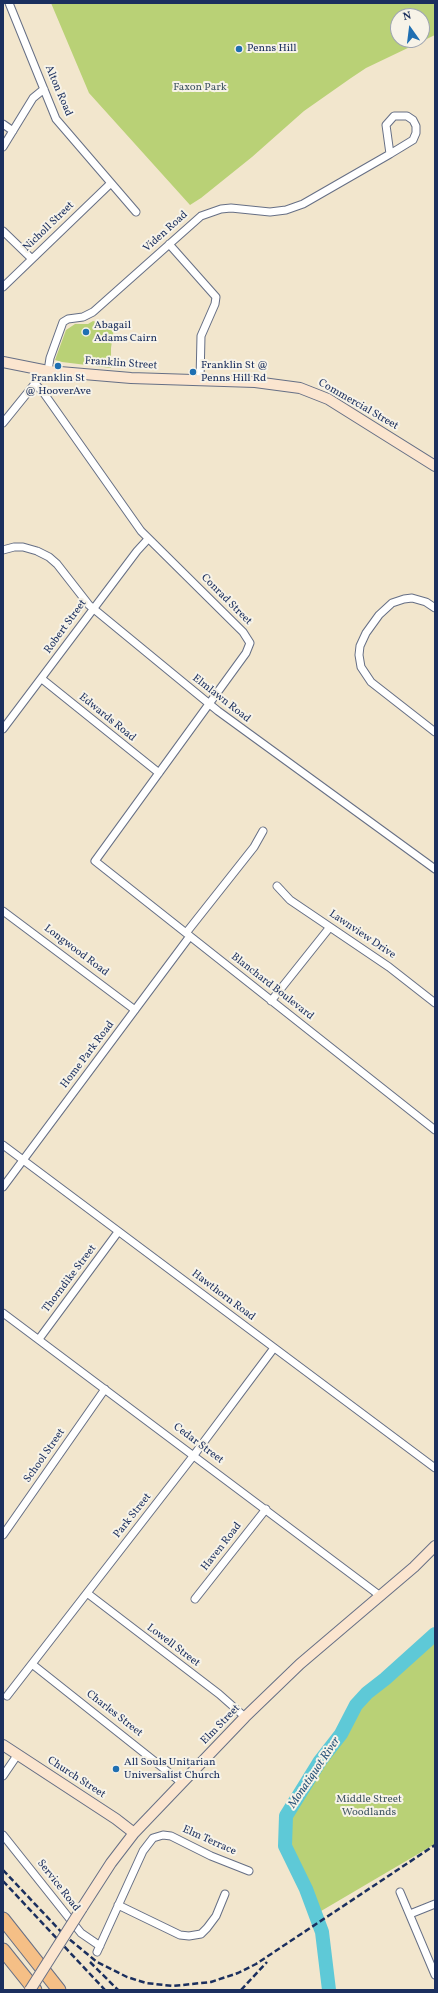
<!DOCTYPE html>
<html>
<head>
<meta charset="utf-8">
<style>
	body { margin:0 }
	#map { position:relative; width:438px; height:1993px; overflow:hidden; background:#f2e6cd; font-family:Vollkorn,serif }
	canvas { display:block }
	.frame { position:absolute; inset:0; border:4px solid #1b2f5e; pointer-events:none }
	.north { position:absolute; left:390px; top:8px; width:40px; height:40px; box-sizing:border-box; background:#f7f3e8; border:1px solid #9fa5b1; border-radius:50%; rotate:346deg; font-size:11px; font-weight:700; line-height:16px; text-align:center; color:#1b2f5e }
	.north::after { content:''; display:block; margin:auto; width:14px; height:18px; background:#1f6fb2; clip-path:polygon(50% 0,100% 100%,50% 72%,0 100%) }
</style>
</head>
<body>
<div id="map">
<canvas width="438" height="1993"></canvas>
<div class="frame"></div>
<div class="north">N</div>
</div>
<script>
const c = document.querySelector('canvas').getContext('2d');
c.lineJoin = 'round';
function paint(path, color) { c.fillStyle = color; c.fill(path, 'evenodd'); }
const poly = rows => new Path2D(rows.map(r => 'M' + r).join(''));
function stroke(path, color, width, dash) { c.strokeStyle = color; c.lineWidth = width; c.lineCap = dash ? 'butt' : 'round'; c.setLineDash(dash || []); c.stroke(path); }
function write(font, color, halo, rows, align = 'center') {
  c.font = font + ' Vollkorn,serif'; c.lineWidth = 4; c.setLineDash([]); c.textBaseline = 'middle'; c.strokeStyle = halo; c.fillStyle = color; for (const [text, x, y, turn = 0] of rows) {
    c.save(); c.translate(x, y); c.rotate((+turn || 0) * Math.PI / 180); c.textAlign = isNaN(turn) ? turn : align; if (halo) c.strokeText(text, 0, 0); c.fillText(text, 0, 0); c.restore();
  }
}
paint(poly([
	[51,3,435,3,435,35,366,68,351,78,304,111,252,157,201,198,190,205,89,93],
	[398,16,422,16,422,40,398,40],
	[93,321,114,328,111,348,111,368,62,362,55,360,66,330,75,324,88,324],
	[435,1635,435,1844,316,1914,297,1869,289,1856,284,1836,286,1816,320,1761,367,1693]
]), '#b9d176');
stroke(poly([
	[329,1990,322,1932,306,1889,285,1846,286,1816,320,1761,341,1734,356,1705,367,1693,385,1679,435,1634]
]), '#5ec9d7', 14);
const street = poly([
	[9,3,56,119,136,212],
	[3,124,13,131],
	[3,147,33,98,44,89],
	[3,231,32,259],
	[169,244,216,297,215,304,201,336,200,380],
	[3,287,111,183],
	[48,371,50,358,63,322,68,319,83,317,93,312,201,216,221,209,231,208,270,212,286,210,303,204,390,154,413,140,416,133,416,126,413,120,407,116,394,116,386,125,390,154],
	[35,384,43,392,141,531,243,632,250,643,246,653,95,861,435,1130],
	[3,423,37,381,40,371],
	[3,550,14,547,23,547,37,551,49,557,57,564,89,605,218,711,435,869],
	[435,608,426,602,412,598,404,599,392,603,379,615,366,633,360,646,359,655,361,667,371,682,435,732],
	[42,679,159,773],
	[3,729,137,551,148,539],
	[277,886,290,900,389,967,435,1003],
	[3,911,135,1010],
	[186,933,254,847,263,831],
	[271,1001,330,927],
	[3,1145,435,1468],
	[3,1187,190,936],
	[3,1313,379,1595],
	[39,1339,118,1232],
	[3,1535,105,1389],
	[87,1593,219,1694,245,1717],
	[195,1599,266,1509],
	[32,1664,182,1783],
	[7,1696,194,1455,274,1348],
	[3,1776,18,1754],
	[3,1835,81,1933,100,1946],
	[400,1892,435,1975],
	[118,1905,180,1935,189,1936,201,1934,207,1928,216,1916,225,1894],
	[410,1914,435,1904],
	[97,1952,143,1851,153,1838,163,1835,171,1836,211,1856,249,1871]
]);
const secondary = poly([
	[3,362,48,371,131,378,255,382,300,388,328,399,435,466],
	[3,1745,116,1819,134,1833],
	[82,1908,111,1863,134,1833,245,1717,300,1664,414,1567,435,1546]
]);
const highway = poly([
	[3,1919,59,1990],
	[3,1950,35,1990]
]);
stroke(street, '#666f85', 9);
stroke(secondary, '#666f85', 12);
stroke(highway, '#666f85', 15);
stroke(street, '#fff', 7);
stroke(secondary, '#fbe5cf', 10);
stroke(highway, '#f5bf86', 13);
stroke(poly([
	[3,1870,66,1937],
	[3,1881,105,1990],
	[63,1934,97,1962,127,1977,146,1983,173,1986,211,1982,238,1973,256,1964,435,1845],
	[90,1962,118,1990],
	[241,1990,267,1962]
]), '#1b2f5e', 2.5, [6, 3]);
const secondaryBridge = poly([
	[30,1990,82,1908]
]);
stroke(secondaryBridge, '#666f85', 12, []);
stroke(secondaryBridge, '#fbe5cf', 10);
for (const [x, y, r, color] of [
	[239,49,4,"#1f6fb2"],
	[86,332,4,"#1f6fb2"],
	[58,366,4,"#1f6fb2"],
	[193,372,4,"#1f6fb2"],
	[116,1769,4,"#1f6fb2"]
]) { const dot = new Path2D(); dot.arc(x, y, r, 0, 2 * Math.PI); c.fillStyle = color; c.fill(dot); stroke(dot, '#f7f3e8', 1.5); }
write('11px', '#1b2f5e', '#f7f3e8', [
	["Penns Hill",247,49],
	["Abagail",94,326],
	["Adams Cairn",94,339],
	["Franklin St @",201,366],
	["Penns Hill Rd",201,379],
	["Franklin St",58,379,"center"],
	["@ HooverAve",58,392,"center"],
	["All Souls Unitarian",124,1763],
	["Universalist Church",124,1776]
], 'left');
write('11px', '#425864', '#f7f3e8', [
	["Faxon Park",200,88],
	["Middle Street",369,1800],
	["Woodlands",369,1813]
]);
write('11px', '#1b2f5e', '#f7f3e8', [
	["Alton Road",58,91,67],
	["Nicholl Street",49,227,-44],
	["Viden Road",166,232,-42],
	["Franklin Street",121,364,4],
	["Commercial Street",358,405,30],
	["Conrad Street",226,600,45],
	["Robert Street",66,627,-54],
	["Elmlawn Road",221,699,38],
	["Edwards Road",107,718,39],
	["Lawnview Drive",362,935,34],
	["Longwood Road",76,951,37],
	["Blanchard Boulevard",272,987,38],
	["Home Park Road",88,1055,-53],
	["Thorndike Street",70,1279,-53],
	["Hawthorn Road",223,1296,37],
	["Cedar Street",198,1444,37],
	["School Street",45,1456,-55],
	["Park Street",133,1516,-52],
	["Haven Road",222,1547,-52],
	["Lowell Street",173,1646,37],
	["Charles Street",114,1714,38],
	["Elm Street",221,1725,-46],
	["Church Street",76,1778,33],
	["Elm Terrace",209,1841,24],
	["Service Road",58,1886,52]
]);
write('italic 12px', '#2c567c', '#f7f3e8', [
	["Monatiquot River",315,1773,-56]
]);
</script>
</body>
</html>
